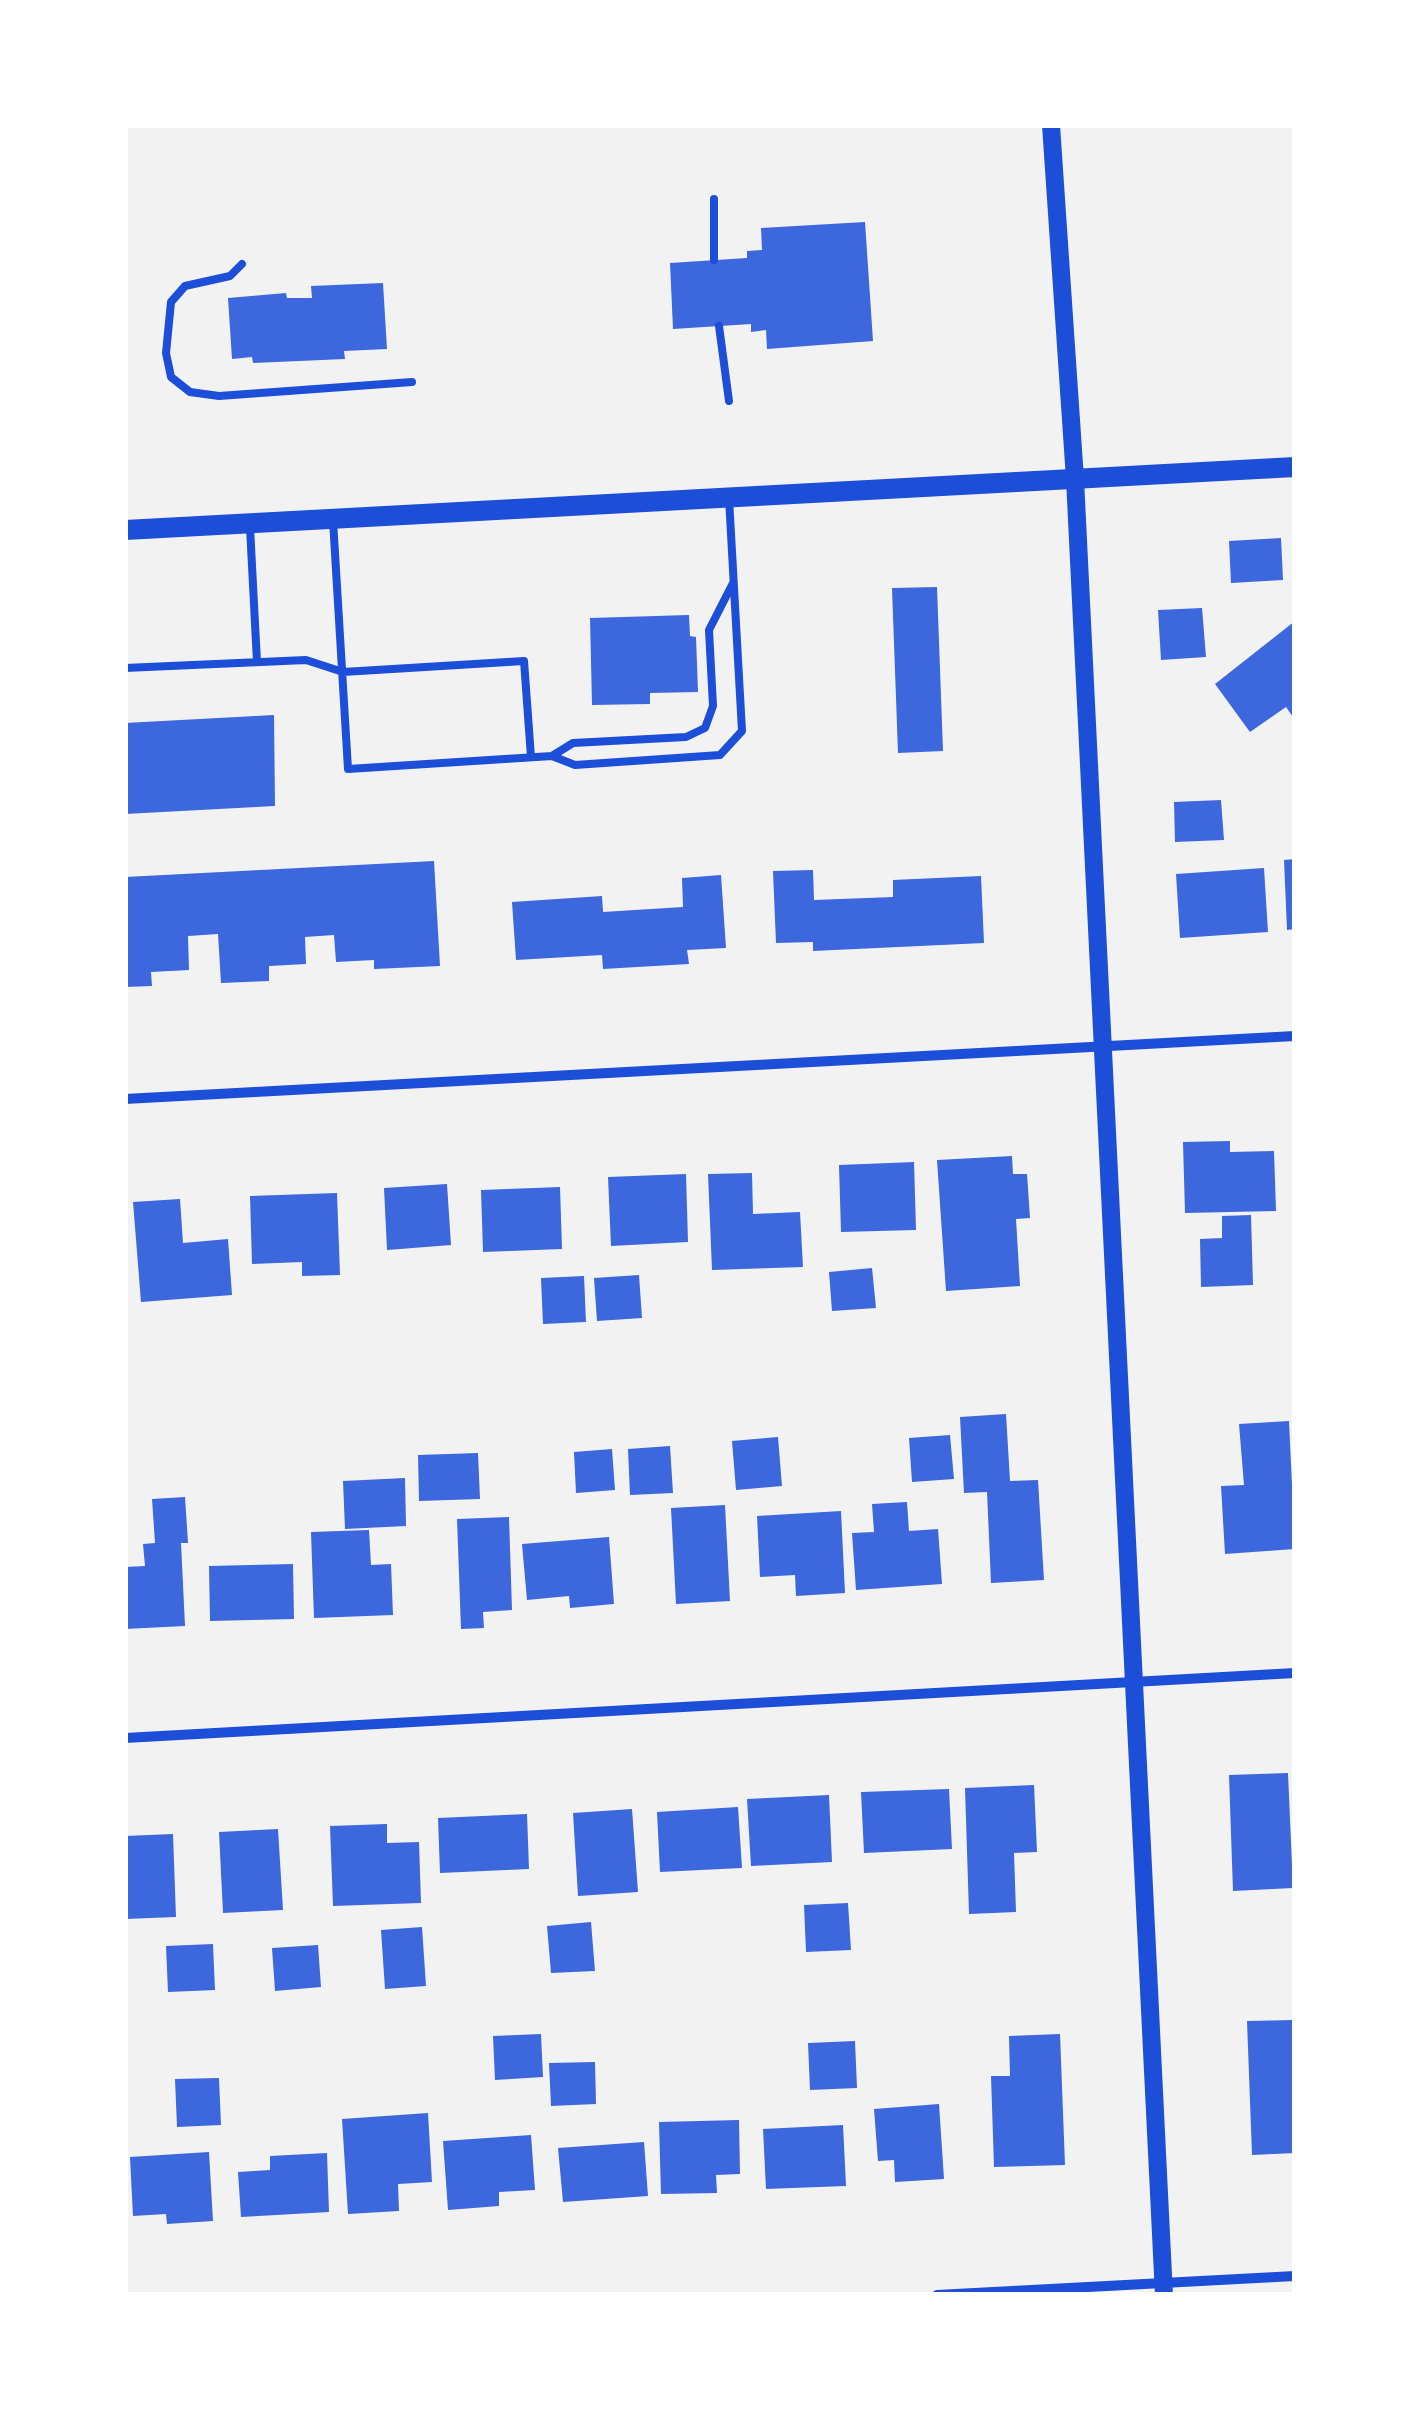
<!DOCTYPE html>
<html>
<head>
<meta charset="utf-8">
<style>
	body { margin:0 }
	#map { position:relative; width:1420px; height:2420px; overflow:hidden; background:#f2f2f2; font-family:Raleway,sans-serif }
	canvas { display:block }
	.frame { position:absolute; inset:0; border:128px solid #fff; pointer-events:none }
</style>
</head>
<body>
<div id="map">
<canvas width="1420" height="2420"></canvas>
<div class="frame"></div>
</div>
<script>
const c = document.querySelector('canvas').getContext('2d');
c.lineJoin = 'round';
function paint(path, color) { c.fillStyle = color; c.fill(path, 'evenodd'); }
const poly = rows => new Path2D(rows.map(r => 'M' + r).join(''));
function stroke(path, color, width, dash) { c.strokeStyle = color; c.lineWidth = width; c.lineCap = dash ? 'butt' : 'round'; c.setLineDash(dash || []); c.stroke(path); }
paint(poly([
	[865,222,873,341,767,349,766,330,751,332,751,324,673,329,670,263,747,258,747,251,762,250,761,228],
	[383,283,387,349,344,351,345,359,253,363,252,357,232,359,228,298,286,293,287,298,312,298,311,286],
	[1281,538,1283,580,1231,583,1229,541],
	[937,587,943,751,898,753,892,588],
	[1202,608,1206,657,1161,660,1158,610],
	[689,615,690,636,696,637,698,692,650,693,650,704,592,705,590,618],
	[1295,621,1295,720,1286,707,1250,732,1215,684],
	[274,715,275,806,125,814,125,723],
	[1221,800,1224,840,1175,842,1174,802],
	[1295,859,1295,929,1287,930,1284,860],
	[434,861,440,966,374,969,374,960,336,962,334,935,305,937,306,964,269,966,269,981,221,983,218,934,188,936,189,970,151,972,152,986,125,987,125,877],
	[1264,868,1268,932,1180,938,1176,874],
	[813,870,814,900,893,897,893,880,981,876,984,943,813,951,813,942,776,943,773,871],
	[721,875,726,948,687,950,689,964,603,969,602,955,516,960,512,902,602,896,603,912,683,907,682,878],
	[1230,1141,1230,1152,1274,1151,1276,1211,1185,1213,1183,1142],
	[1012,1156,1013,1174,1027,1174,1030,1218,1016,1219,1020,1286,946,1291,937,1160],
	[914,1162,916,1230,841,1232,839,1165],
	[752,1173,753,1214,800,1212,803,1267,712,1270,708,1174],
	[686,1174,688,1242,611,1246,608,1177],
	[447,1184,451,1245,387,1250,384,1188],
	[560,1187,562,1249,483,1252,481,1190],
	[337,1193,340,1275,302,1276,302,1262,252,1264,250,1196],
	[180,1199,183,1243,228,1239,232,1295,141,1302,133,1202],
	[1251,1215,1253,1285,1201,1287,1200,1239,1222,1238,1222,1216],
	[872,1268,876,1308,832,1311,829,1272],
	[639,1275,642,1318,597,1321,594,1278],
	[584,1276,586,1322,543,1324,541,1278],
	[1006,1414,1010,1481,1038,1480,1044,1580,991,1583,987,1492,964,1493,960,1417],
	[1289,1421,1295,1549,1225,1554,1221,1486,1244,1485,1239,1424],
	[950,1435,954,1479,912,1482,909,1438],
	[778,1437,782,1486,736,1490,732,1441],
	[670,1446,673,1493,630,1495,628,1449],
	[612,1449,615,1490,576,1493,574,1452],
	[478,1453,480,1499,419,1501,418,1455],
	[405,1478,406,1526,345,1529,343,1481],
	[185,1497,188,1543,181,1543,185,1626,125,1629,125,1567,145,1566,143,1544,155,1543,152,1499],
	[907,1502,909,1531,938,1529,942,1584,856,1590,852,1533,874,1532,872,1504],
	[725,1505,730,1601,676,1604,671,1508],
	[841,1511,845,1593,796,1596,795,1575,760,1577,757,1516],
	[509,1517,512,1610,483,1612,484,1628,461,1629,457,1519],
	[369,1530,371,1565,391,1564,393,1615,314,1618,311,1532],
	[609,1537,614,1604,570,1608,569,1596,527,1600,522,1544],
	[293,1564,294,1619,210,1621,209,1566],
	[1288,1773,1293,1888,1233,1891,1229,1775],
	[1034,1785,1037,1852,1014,1853,1016,1912,969,1914,965,1788],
	[949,1789,952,1849,864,1853,861,1792],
	[829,1795,832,1862,751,1866,747,1799],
	[738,1807,742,1868,660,1872,657,1812],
	[632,1809,638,1892,578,1896,573,1813],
	[527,1814,529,1869,440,1873,438,1818],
	[387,1824,387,1843,419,1842,421,1903,333,1906,330,1826],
	[278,1829,283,1910,223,1913,219,1832],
	[173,1834,176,1917,125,1919,125,1836],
	[848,1903,851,1950,806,1952,804,1905],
	[591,1922,595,1971,551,1973,547,1926],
	[422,1927,426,1986,385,1989,381,1930],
	[213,1944,215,1990,168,1992,166,1946],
	[318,1945,321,1987,275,1991,272,1948],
	[1295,2020,1295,2153,1252,2155,1247,2021],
	[541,2034,543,2077,495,2080,493,2036],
	[1060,2034,1065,2165,994,2167,991,2076,1010,2076,1009,2036],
	[855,2041,857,2088,810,2090,808,2043],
	[595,2062,596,2104,551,2106,549,2063],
	[219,2078,221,2125,177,2127,175,2079],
	[939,2104,944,2179,895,2182,894,2160,878,2161,874,2109],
	[428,2113,432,2182,398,2184,399,2211,348,2214,342,2119],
	[739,2120,740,2174,716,2175,717,2193,661,2194,659,2122],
	[843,2125,846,2186,766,2189,763,2129],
	[531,2135,535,2190,499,2192,499,2206,448,2210,443,2141],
	[644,2142,648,2196,563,2202,558,2148],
	[209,2152,213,2221,167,2224,166,2214,133,2216,130,2157],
	[327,2153,329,2212,241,2217,238,2172,270,2170,270,2156]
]), '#3d67dc');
stroke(poly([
	[714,260,714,199],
	[242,264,230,276,185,286,171,302,166,353,171,377,190,392,219,396,412,382],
	[719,326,729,401],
	[333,520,348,769,552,756,575,765,720,755,742,731,729,498],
	[250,527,257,662],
	[125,668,306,660,343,672,524,661,531,757],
	[552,756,573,743,686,737,705,728,713,706,709,630,733,583]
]), '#1d4ed8', 8);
stroke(poly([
	[125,1099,1295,1036],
	[125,1738,1295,1673],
	[937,2295,1295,2276]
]), '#1d4ed8', 10);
stroke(poly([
	[1051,125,1075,479,1164,2295]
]), '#1d4ed8', 18);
stroke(poly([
	[125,530,1295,467]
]), '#1d4ed8', 20);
</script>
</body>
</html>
